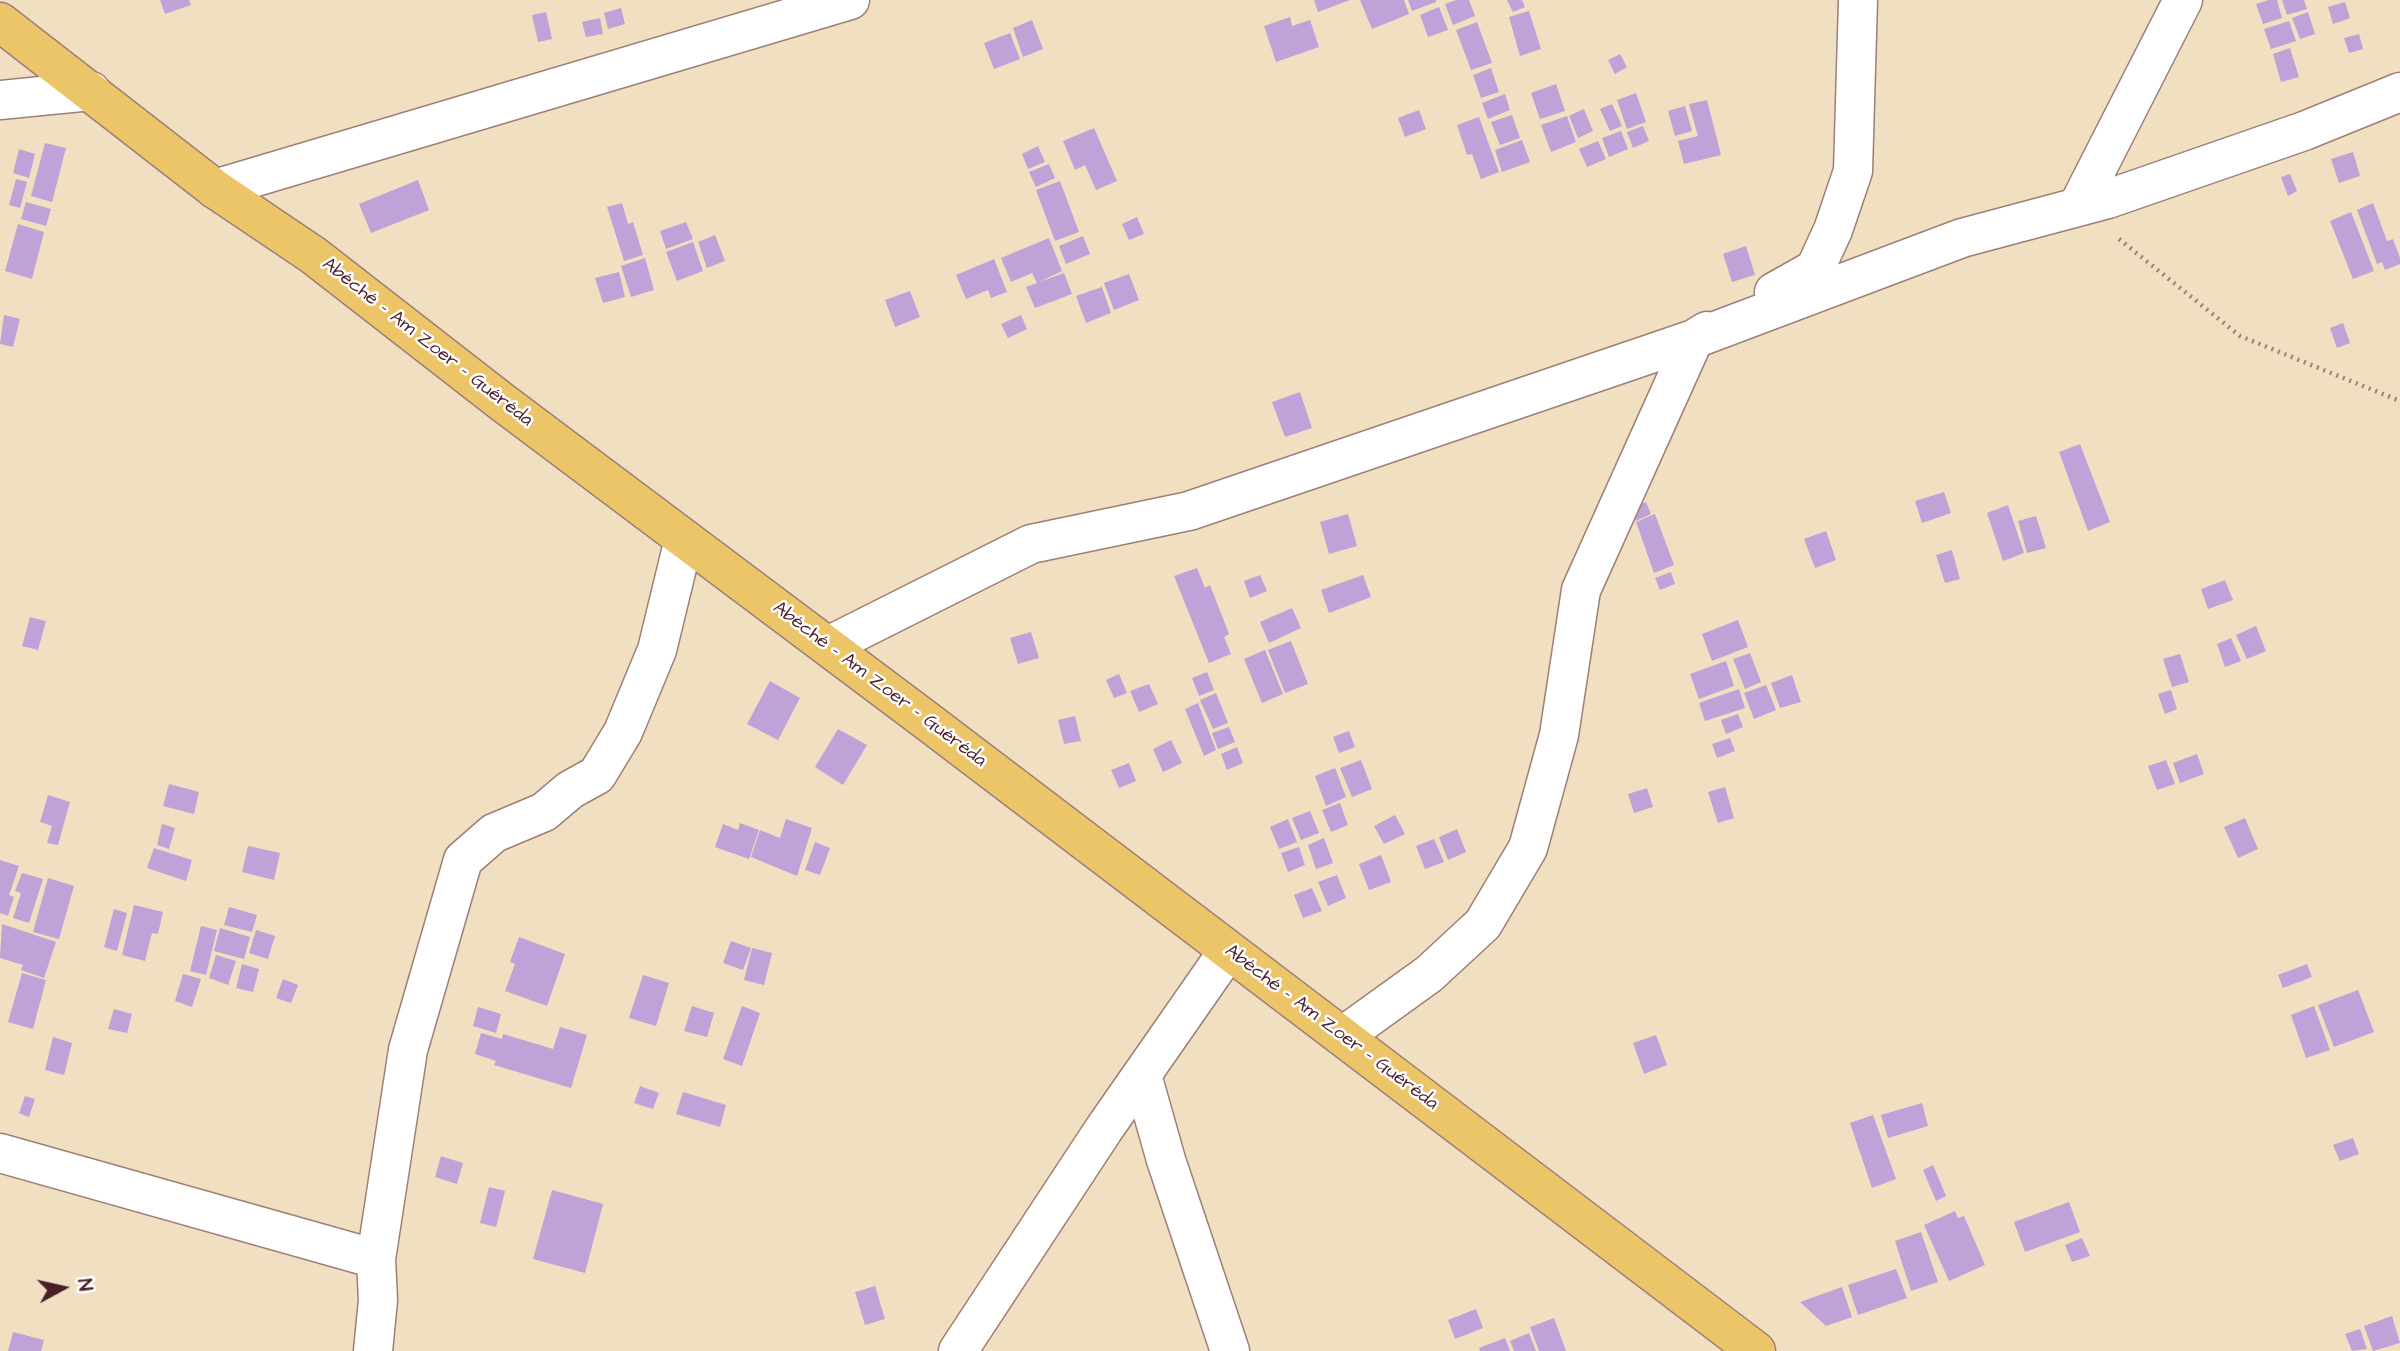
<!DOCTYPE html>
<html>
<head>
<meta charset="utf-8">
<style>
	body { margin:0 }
	#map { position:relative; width:2400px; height:1351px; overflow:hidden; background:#f1dfc2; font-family:"Architects Daughter",sans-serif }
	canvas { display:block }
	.north { position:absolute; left:28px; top:1253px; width:70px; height:70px; -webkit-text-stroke:5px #fff; paint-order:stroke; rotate:82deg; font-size:19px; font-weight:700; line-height:28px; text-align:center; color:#4a1f2b }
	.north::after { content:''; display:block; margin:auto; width:24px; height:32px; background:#4a1f2b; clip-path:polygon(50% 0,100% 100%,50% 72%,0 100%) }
</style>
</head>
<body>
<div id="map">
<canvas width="2400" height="1351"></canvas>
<div class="north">N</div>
</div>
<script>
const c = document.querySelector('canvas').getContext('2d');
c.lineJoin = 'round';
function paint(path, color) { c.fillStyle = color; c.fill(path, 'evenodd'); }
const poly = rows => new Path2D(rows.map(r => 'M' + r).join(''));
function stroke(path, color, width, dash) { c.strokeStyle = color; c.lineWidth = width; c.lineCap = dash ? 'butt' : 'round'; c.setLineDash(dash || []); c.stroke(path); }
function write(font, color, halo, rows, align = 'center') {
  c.font = font + ' "Architects Daughter",sans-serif'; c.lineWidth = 5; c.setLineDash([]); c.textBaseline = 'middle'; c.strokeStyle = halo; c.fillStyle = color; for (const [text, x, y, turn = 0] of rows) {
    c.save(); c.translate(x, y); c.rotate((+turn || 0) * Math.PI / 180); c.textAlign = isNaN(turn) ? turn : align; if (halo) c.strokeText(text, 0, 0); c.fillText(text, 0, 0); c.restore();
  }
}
paint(poly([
	[160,0,189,0,191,5,165,14],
	[1314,0,1350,0,1318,12],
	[1360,0,1404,0,1409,14,1372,29],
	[1408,0,1436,0,1436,2,1412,11],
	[1456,0,1469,0,1475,16,1453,25,1445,4],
	[1507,0,1522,0,1525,7,1513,12],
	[2269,0,2277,0,2282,18,2263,24,2256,4],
	[2282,0,2304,0,2307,9,2287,15],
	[2345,2,2350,18,2333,24,2328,7],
	[1439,7,1448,30,1428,37,1420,15],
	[621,8,625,24,608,29,604,13],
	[1529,11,1541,49,1520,56,1509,17],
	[546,12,552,39,538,42,532,15],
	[2308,12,2315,34,2300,39,2292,18],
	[1290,17,1292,26,1310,20,1319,47,1276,62,1264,26],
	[600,18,603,34,586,37,582,22],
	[1032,20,1043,49,1023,57,1013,28],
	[2289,21,2296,41,2271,49,2264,29],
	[1477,22,1492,63,1471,70,1456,30],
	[1010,33,1020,59,994,69,984,43],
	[2359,34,2363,49,2349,53,2344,38],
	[2290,48,2299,77,2281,82,2273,54],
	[1620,54,1627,67,1615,74,1608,60],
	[1491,68,1499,92,1481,98,1473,75],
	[1556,84,1565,111,1540,119,1531,93],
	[1636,93,1646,122,1627,129,1617,100],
	[1505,94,1510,110,1488,119,1482,103],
	[1707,100,1721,155,1684,164,1678,141,1698,136,1689,104],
	[1612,104,1622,126,1610,131,1600,109],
	[1685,106,1692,131,1675,136,1668,111],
	[1584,109,1593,131,1578,138,1569,116],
	[1419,110,1426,129,1405,137,1398,118],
	[1512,115,1520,138,1500,145,1491,122],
	[1567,116,1576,142,1551,152,1541,125],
	[1479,117,1499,172,1481,179,1472,154,1467,155,1457,125],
	[1643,126,1649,141,1633,148,1627,132],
	[1094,128,1117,181,1096,190,1085,165,1075,170,1063,141],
	[1621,131,1628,149,1609,157,1602,138],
	[1522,140,1530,162,1502,172,1495,150],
	[1598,141,1606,159,1587,167,1579,149],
	[45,143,66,148,52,202,31,196],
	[1038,146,1045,162,1028,169,1022,154],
	[19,149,35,154,29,178,13,173],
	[2353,152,2360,176,2339,183,2331,159],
	[1049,164,1055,178,1036,187,1029,172],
	[2290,174,2297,191,2288,196,2281,177],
	[16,179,27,182,20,208,9,205],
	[418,180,429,210,371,233,359,204],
	[1060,181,1079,232,1055,241,1036,190],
	[26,202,51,209,46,226,21,219],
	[622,203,628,224,633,222,643,255,624,261,607,207],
	[2373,203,2387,241,2393,239,2400,258,2400,264,2385,270,2382,262,2377,264,2357,210],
	[2351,212,2374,271,2353,279,2330,221],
	[1137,217,1144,234,1129,240,1122,224],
	[686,222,693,239,666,249,660,231],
	[18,224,44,232,32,279,5,271],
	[715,235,725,261,707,268,698,242],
	[1083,236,1090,254,1066,264,1059,246],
	[1049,238,1062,271,1039,282,1064,273,1072,294,1035,308,1026,287,1037,283,1032,273,1011,282,1001,258],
	[693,242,703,271,677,281,666,252],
	[1746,246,1755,275,1732,282,1723,254],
	[645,258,654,290,631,297,621,266],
	[994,259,1007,292,991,298,988,290,966,299,956,275],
	[619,272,625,297,603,303,595,278],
	[1129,274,1139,300,1114,310,1104,283],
	[1102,287,1111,313,1086,323,1076,296],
	[910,291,920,317,895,327,885,300],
	[4,315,20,319,13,347,0,344],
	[1021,315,1027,329,1008,338,1001,324],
	[2343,323,2350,343,2337,348,2330,328],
	[1300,392,1312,428,1285,437,1272,402],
	[2080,444,2110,522,2088,531,2059,452],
	[1944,492,1951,513,1922,523,1915,501],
	[1646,502,1651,514,1636,521,1631,508],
	[2008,505,2024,553,2003,561,1987,513],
	[1348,514,1357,546,1329,554,1320,522],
	[1655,514,1674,565,1654,573,1636,522],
	[2036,516,2046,548,2027,553,2018,521],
	[1826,531,1836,560,1815,568,1804,539],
	[1952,550,1960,579,1945,583,1936,555],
	[1197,568,1205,588,1210,585,1229,634,1224,637,1231,654,1209,663,1174,576],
	[1671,572,1675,584,1660,590,1655,578],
	[1260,575,1267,591,1250,598,1244,581],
	[1363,575,1371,597,1329,613,1321,590],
	[2225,580,2233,600,2208,609,2201,589],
	[1292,608,1301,628,1269,643,1260,622],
	[30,617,46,621,38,650,22,646],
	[1738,620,1748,647,1712,661,1702,634],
	[2256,626,2266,651,2247,659,2236,635],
	[1031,632,1039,658,1018,664,1010,638],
	[2231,638,2241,661,2225,667,2217,644],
	[1291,641,1308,684,1285,693,1268,650],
	[1265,650,1283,694,1262,703,1244,659],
	[1750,653,1761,682,1745,689,1733,659],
	[2180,654,2189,682,2172,687,2163,659],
	[1726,661,1734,686,1699,699,1690,674],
	[1207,672,1214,690,1199,696,1192,678],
	[1119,674,1127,693,1114,698,1106,680],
	[1792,675,1801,702,1780,708,1771,683],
	[770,681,800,698,778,740,747,724],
	[1149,684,1158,704,1139,712,1130,691],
	[1766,685,1776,710,1754,719,1744,693],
	[1739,689,1745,708,1705,721,1699,703],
	[2171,690,2177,709,2165,714,2158,694],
	[1216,693,1228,723,1213,729,1200,700],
	[1198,703,1216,750,1204,756,1185,709],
	[1738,714,1743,727,1726,734,1721,720],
	[1075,716,1081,741,1064,744,1058,720],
	[1229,727,1235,742,1218,749,1212,733],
	[838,729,867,745,843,785,815,767],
	[1349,731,1355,747,1339,753,1333,737],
	[1730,738,1735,751,1717,758,1712,744],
	[1171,740,1182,763,1163,772,1153,749],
	[1237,747,1243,763,1227,770,1221,754],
	[2197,754,2204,774,2180,783,2173,763],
	[1361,760,1372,789,1352,797,1340,768],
	[2166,760,2175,784,2157,790,2148,766],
	[1129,763,1136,781,1119,788,1111,770],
	[1335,768,1346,797,1326,806,1315,776],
	[169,784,199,792,194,814,163,806],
	[1725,787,1734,818,1718,823,1708,792],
	[1647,788,1653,807,1634,813,1628,794],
	[48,795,70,802,58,845,47,843,52,826,40,822],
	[1340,803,1348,825,1331,832,1322,810],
	[1310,811,1319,833,1301,840,1292,818],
	[1395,815,1405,834,1384,844,1374,826],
	[2245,818,2258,849,2238,858,2224,827],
	[786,819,812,828,797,876,751,857,760,830,780,838],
	[1288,819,1297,842,1279,849,1270,827],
	[740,823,759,830,749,859,715,847,723,824,738,830],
	[162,824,175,828,169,849,157,845],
	[1457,829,1466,852,1448,860,1439,837],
	[1324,838,1333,863,1316,869,1308,845],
	[1434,839,1444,862,1425,869,1416,846],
	[815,842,830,848,820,875,805,870],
	[248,846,280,853,274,880,242,872],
	[1299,847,1305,865,1288,872,1281,853],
	[154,848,192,860,186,881,147,868],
	[1381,855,1391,882,1369,890,1359,864],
	[0,860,19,866,9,895,14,897,8,916,0,913],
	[22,873,43,879,29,923,13,918,21,893,15,891],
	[1337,875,1346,898,1328,906,1318,882],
	[48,878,74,886,59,939,33,932],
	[1312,888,1322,911,1303,918,1294,895],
	[134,905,163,912,158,934,152,933,145,961,122,955],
	[229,907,257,915,252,932,224,925],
	[114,909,127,913,117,951,104,947],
	[2,924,56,942,44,978,21,970,23,965,0,958],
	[201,926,217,930,206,975,190,971],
	[220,928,250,937,244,959,214,951],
	[256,930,275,936,268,959,249,953],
	[519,937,565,954,547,1006,505,991,515,964,510,962],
	[731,941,751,948,743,970,723,963],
	[752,948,772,953,764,985,744,980],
	[216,955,236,961,228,985,209,978],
	[242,964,259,969,253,992,236,988],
	[2307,964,2312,977,2283,988,2278,975],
	[22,973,46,980,33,1029,8,1022],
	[183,974,201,979,192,1007,175,1001],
	[643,975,669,983,656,1026,629,1018],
	[283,979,298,985,291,1003,276,998],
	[2358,990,2374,1032,2334,1047,2318,1005],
	[692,1006,714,1013,707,1037,684,1031],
	[742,1006,760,1013,742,1066,723,1059],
	[2314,1006,2330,1050,2306,1058,2291,1015],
	[478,1007,501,1014,496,1033,473,1026],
	[114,1009,132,1014,127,1033,108,1029],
	[560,1027,587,1035,571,1088,494,1065,496,1061,475,1054,481,1033,502,1039,503,1034,553,1049],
	[1656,1035,1667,1065,1644,1074,1633,1043],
	[53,1037,72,1043,64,1075,45,1070],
	[640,1086,659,1093,653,1109,634,1103],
	[683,1092,726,1105,720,1127,676,1114],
	[25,1096,35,1099,29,1117,19,1113],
	[1922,1103,1928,1126,1888,1138,1881,1115],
	[1873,1115,1896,1179,1872,1188,1850,1123],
	[2353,1138,2359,1154,2340,1161,2333,1145],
	[441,1156,463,1163,457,1184,435,1177],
	[1933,1165,1946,1196,1936,1201,1923,1170],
	[489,1187,505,1191,496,1227,480,1223],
	[552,1190,603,1204,585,1273,533,1259],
	[2069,1202,2080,1232,2025,1252,2014,1222],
	[1955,1211,1958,1218,1964,1216,1985,1265,1949,1281,1924,1225],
	[1921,1232,1938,1282,1911,1291,1895,1241],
	[2082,1238,2090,1256,2072,1262,2065,1245],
	[1896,1269,1907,1298,1858,1315,1848,1285],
	[875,1286,885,1319,865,1325,855,1292],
	[1842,1287,1852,1317,1826,1326,1800,1302],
	[1476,1309,1483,1328,1455,1339,1448,1320],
	[2392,1316,2400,1343,2373,1351,2364,1326],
	[1554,1318,1566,1351,1539,1351,1530,1327],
	[2360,1329,2367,1349,2352,1351,2345,1334],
	[13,1332,44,1340,41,1351,8,1351],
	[1529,1333,1536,1351,1514,1351,1510,1341],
	[1505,1338,1510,1351,1480,1351,1479,1348]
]), '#bfa2d7');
const minor = poly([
	[0,100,91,91],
	[215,189,850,0],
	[2078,206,2183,0],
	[1774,292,1815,269,1833,230,1853,171,1858,0],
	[828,646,1031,544,1189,511,1694,339,1962,238,2108,199,2304,131,2400,92],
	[1343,1036,1429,974,1483,924,1528,848,1559,735,1581,590,1694,339,1707,331],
	[1142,1075,1166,1160,1230,1351],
	[0,1153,376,1259],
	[373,1351,378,1300,376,1259,408,1050,463,860,494,833,544,812,570,790,597,775,623,732,657,650,684,539],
	[958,1351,1104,1129,1228,951]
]);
const major = poly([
	[0,22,215,189,313,255,502,402,927,721,1756,1351]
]);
stroke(minor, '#9e7f76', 41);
stroke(major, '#9e7f76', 41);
stroke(poly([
	[2119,239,2240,336,2400,401]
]), '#9e7f76', 4.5, [2, 5]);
stroke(minor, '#fff', 38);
stroke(major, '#ecc569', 38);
write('19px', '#4a1f2b', '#fff', [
	["Abéché - Am Zoer - Guéréda",427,343,38],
	["Abéché - Am Zoer - Guéréda",879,685,37],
	["Abéché - Am Zoer - Guéréda",1331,1028,37]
]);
</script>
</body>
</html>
